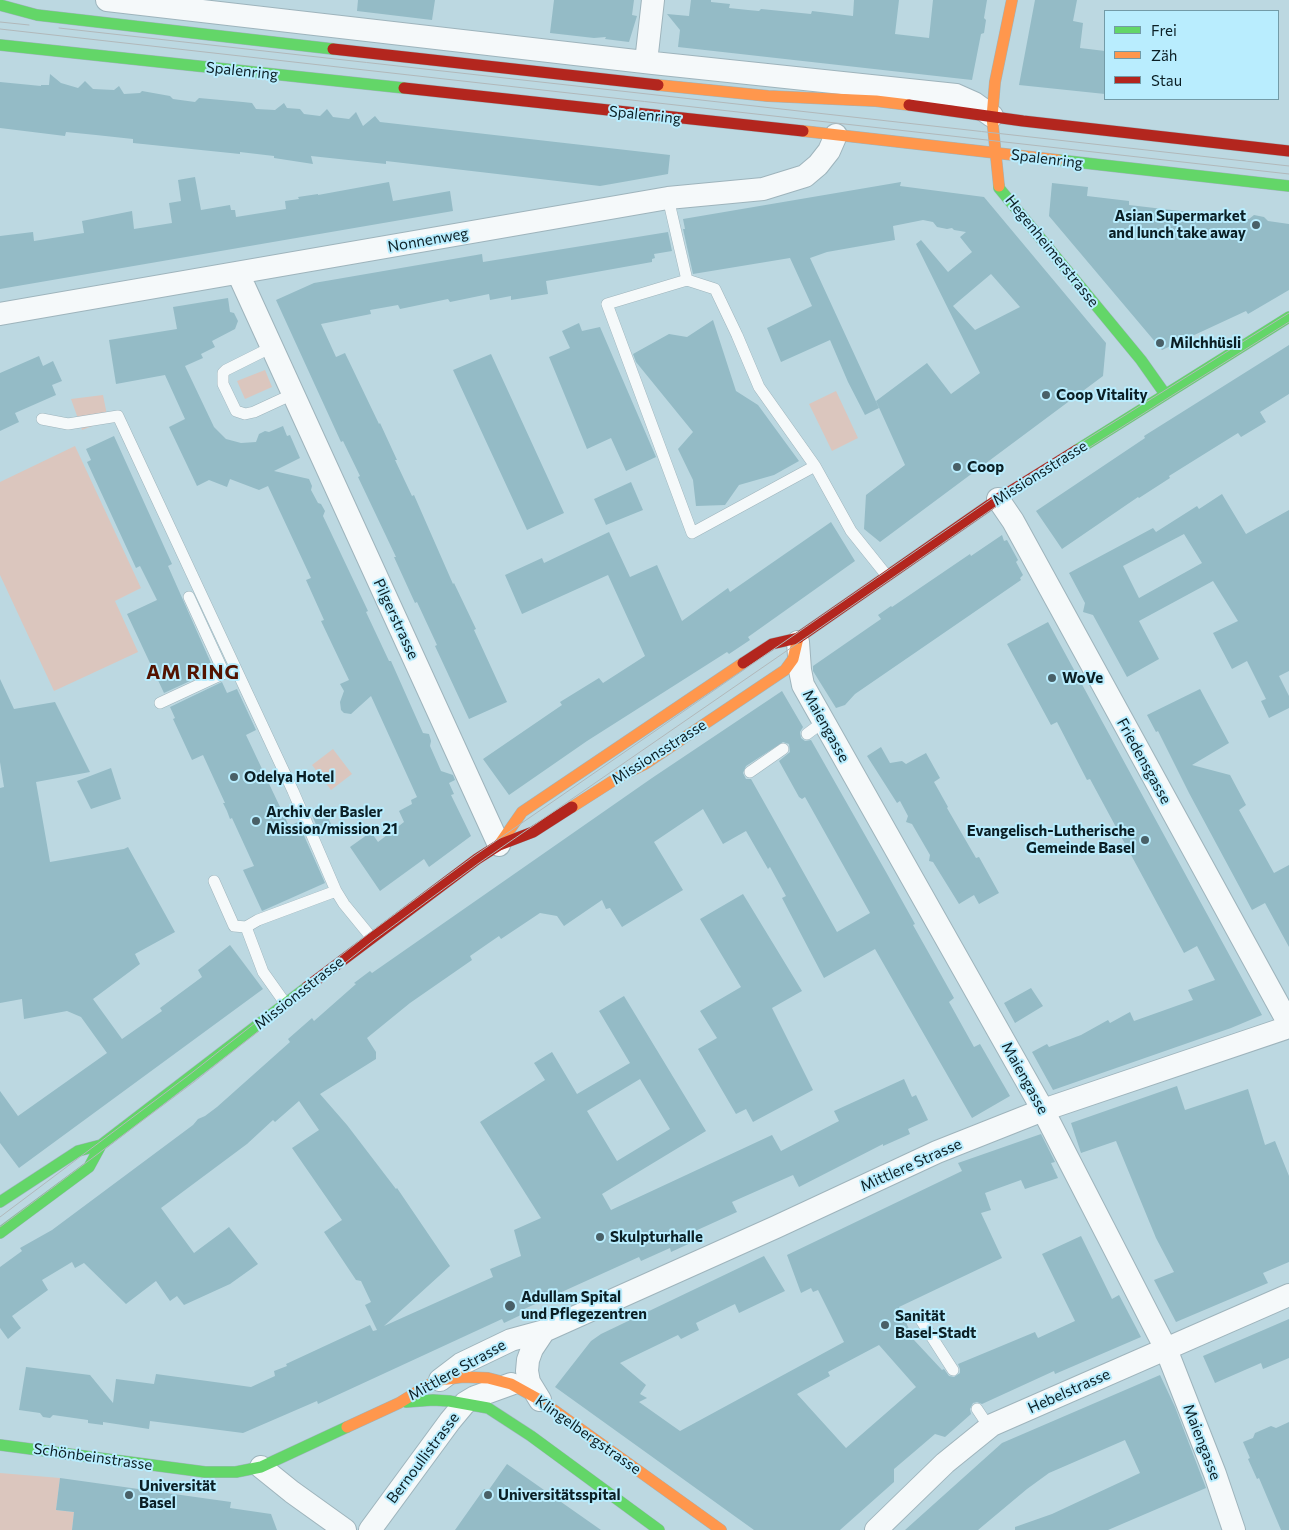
<!DOCTYPE html>
<html>
<head>
<meta charset="utf-8">
<style>
	body { margin:0 }
	#map { position:relative; width:1289px; height:1530px; overflow:hidden; background:#bcd8e1; font-family:Commissioner,sans-serif }
	canvas { display:block }
	.legend { position:absolute; left:1104px; top:10px; width:175px; height:90px; box-sizing:border-box; background:#b9edfe; border:1px solid #739ba7; margin:0; padding:6px 9px; list-style:none; font-size:15px; color:#0b1f25 }
	.legend li { display:flex; align-items:center; gap:10px; height:25px }
	.legend b { width:25px; border:1px solid #739ba7 }
</style>
</head>
<body>
<div id="map">
<canvas width="1289" height="1530"></canvas>
<ul class="legend">
<li><b style="height:6px;background:#63d668"></b>Frei</li>
<li><b style="height:6px;background:#ff974d"></b>Zäh</li>
<li><b style="height:6px;background:#b3261e"></b>Stau</li>
</ul>
</div>
<script>
const c = document.querySelector('canvas').getContext('2d');
c.lineJoin = 'round';
function paint(path, color) { c.fillStyle = color; c.fill(path, 'evenodd'); }
const poly = rows => new Path2D(rows.map(r => 'M' + r).join(''));
function stroke(path, color, width, dash) { c.strokeStyle = color; c.lineWidth = width; c.lineCap = dash ? 'butt' : 'round'; c.setLineDash(dash || []); c.stroke(path); }
function write(font, color, halo, rows, align = 'center') {
  c.font = font + ' Commissioner,sans-serif'; c.lineWidth = 4; c.setLineDash([]); c.textBaseline = 'middle'; c.strokeStyle = halo; c.fillStyle = color; for (const [text, x, y, turn = 0] of rows) {
    c.save(); c.translate(x, y); c.rotate((+turn || 0) * Math.PI / 180); c.textAlign = isNaN(turn) ? turn : align; if (halo) c.strokeText(text, 0, 0); c.fillText(text, 0, 0); c.restore();
  }
}
paint(poly([
	[265,370,272,387,245,399,237,381],
	[836,391,858,438,832,451,809,404],
	[103,395,108,420,82,430,71,399],
	[75,446,141,588,115,601,138,652,54,691,0,575,0,482],
	[333,749,352,774,331,790,312,765],
	[0,1473,60,1478,56,1510,74,1512,72,1530,0,1530]
]), '#dbc6be');
paint(poly([
	[358,0,435,0,432,20,357,11],
	[554,0,634,0,632,15,637,16,629,42,605,39,606,37,594,38,550,33],
	[691,0,711,0,711,2,730,4,729,8,748,10,759,11,761,9,811,14,812,11,853,16,854,0,899,0,895,34,929,38,933,0,987,0,984,18,986,20,984,33,981,34,972,80,678,47,680,30,667,14,689,16],
	[1035,0,1077,0,1073,21,1083,23,1080,48,1105,51,1105,94,1019,85],
	[50,74,61,83,78,88,85,81,93,89,114,90,119,86,124,94,140,93,142,91,170,96,173,99,195,102,199,98,243,102,252,103,256,109,275,110,284,103,287,108,300,109,304,114,320,116,327,109,333,117,349,119,356,112,363,126,375,116,380,122,670,155,668,174,600,186,386,161,386,164,311,156,313,164,274,158,274,156,240,152,240,154,133,143,133,139,96,135,66,132,65,136,0,128,0,82,41,86,41,85,49,85],
	[195,177,201,210,230,205,231,210,235,210,236,217,286,209,285,201,299,199,298,197,318,194,318,195,389,182,393,201,450,191,453,211,0,289,0,236,33,232,34,241,84,233,82,221,132,211,134,229,172,223,169,203,181,201,178,180],
	[901,182,900,186,984,197,1106,343,1103,376,880,542,864,529,866,495,905,465,876,401,927,363,951,394,980,373,916,244,921,240,948,272,972,252,960,237,966,232,954,230,952,228,947,229,937,227,933,222,923,220,893,226,895,240,827,252,810,258,879,408,865,415,848,382,830,340,781,362,767,328,812,306,790,258,693,274,683,229,685,229,683,219],
	[991,274,1020,307,975,330,953,306],
	[1052,183,1088,187,1087,196,1129,201,1129,205,1249,219,1254,215,1264,217,1268,221,1289,224,1289,290,1248,314,1246,311,1162,350,1049,216],
	[668,232,672,251,654,254,655,258,652,259,652,262,546,281,548,294,511,300,511,296,490,300,489,294,450,302,448,299,400,309,398,305,370,310,371,314,321,324,336,357,345,353,379,424,380,423,397,460,395,460,412,496,414,495,453,584,454,583,476,629,474,630,507,702,469,719,435,646,437,645,417,602,415,603,394,557,396,557,358,477,360,476,343,441,341,442,276,300,314,283,482,254,483,262],
	[228,298,230,312,234,313,238,321,235,329,212,341,215,347,201,354,203,358,185,366,214,427,226,439,241,443,256,442,259,434,265,431,269,432,283,426,287,436,290,435,300,458,274,471,309,479,312,486,311,490,318,503,321,504,325,511,323,516,368,611,366,612,389,661,391,661,423,733,429,734,431,741,430,746,441,771,453,775,455,780,449,783,454,794,451,795,471,836,429,867,424,859,380,891,350,847,371,832,378,842,404,822,399,811,412,804,411,800,417,797,371,696,351,714,344,713,341,710,340,702,344,691,340,684,349,680,321,621,324,620,306,580,311,578,268,486,259,490,230,479,227,487,209,480,197,486,169,427,185,419,165,375,116,384,109,340,177,329,173,307],
	[713,320,736,391,758,405,799,461,774,475,739,485,725,505,696,506,693,480,678,449,693,432,636,362,633,354,669,334,687,337],
	[579,323,582,331,600,327,656,457,626,471,611,438,587,449,549,357,570,348,562,331],
	[1289,345,1289,394,1260,412,1266,422,1241,437,1238,433,1169,476,1170,478,1139,498,1138,497,1062,549,1036,511,1145,438,1144,436],
	[491,354,564,513,527,530,453,370],
	[39,356,43,366,53,361,62,381,52,385,56,395,15,413,19,422,0,431,0,373],
	[114,436,172,564,168,566,214,670,164,693,127,614,157,600,140,566,136,568,87,462,91,460,86,449],
	[631,482,643,510,606,525,594,499],
	[1222,494,1246,534,1289,510,1289,671,1279,676,1289,696,1289,708,1269,718,1261,701,1266,699,1247,661,1232,669,1213,633,1238,621,1213,581,1139,621,1159,659,1127,677,1093,615,1083,612,1085,603,1069,573,1153,528,1156,532,1197,506,1199,509],
	[1184,534,1202,563,1139,598,1123,566],
	[831,522,855,561,748,637,750,640,729,654,727,652,587,741,509,795,483,759,562,705,560,702,599,678,603,683,645,656,608,575,522,614,505,575,542,558,544,563,609,532,630,577,657,565,682,621,728,588,730,592],
	[1002,535,1004,541,1007,540,1018,560,1016,562,1023,575,1020,578,1021,580,855,694,845,705,836,708,813,671,813,666,881,619,878,615,891,606,892,607,970,554,971,556],
	[1048,622,1262,1015,1231,1028,1053,1090,1032,1052,1047,1044,1049,1047,1081,1035,1108,1020,1110,1023,1130,1012,1134,1021,1193,1000,1188,990,1215,980,1197,946,1184,953,1090,779,1087,780,1057,722,1051,725,1007,644],
	[0,679,14,709,55,702,90,772,36,782,50,862,124,849,128,847,175,932,135,954,140,964,93,999,122,1039,162,1011,160,1008,202,977,198,970,230,945,263,989,19,1168,0,1143,0,1091,18,1116,107,1053,81,1017,67,1011,24,1019,22,999,0,1003,0,788,4,787,0,762],
	[222,682,227,693,237,689,256,730,246,735,289,826,298,822,325,883,262,911,243,870,254,866,232,818,230,819,227,811,223,803,225,803,203,755,192,760,173,719,175,718,170,707],
	[1200,689,1229,743,1192,765,1230,775,1246,805,1239,810,1274,873,1289,865,1289,947,1265,903,1252,910,1189,793,1158,731,1156,732,1147,715],
	[782,691,803,727,800,732,801,738,805,741,811,740,886,872,915,924,913,925,954,998,949,1002,974,1047,980,1044,1010,1096,972,1118,875,949,824,978,782,898,786,896,770,867,768,869,746,831,723,844,703,809,654,842,683,890,622,927,610,908,606,909,602,900,564,926,557,916,540,913,501,939,499,936,470,956,472,960,410,1003,367,1038,376,1052,376,1059,320,1094,347,1125,396,1189,397,1188,450,1266,384,1326,493,1277,490,1269,521,1256,514,1230,541,1218,480,1122,545,1080,534,1063,552,1052,577,1094,630,1063,599,1011,624,996,706,1131,602,1194,611,1210,772,1135,781,1151,839,1121,834,1111,904,1079,912,1097,916,1095,928,1120,908,1129,910,1134,883,1146,883,1144,799,1187,793,1175,732,1202,737,1212,693,1232,697,1240,671,1252,670,1248,641,1261,639,1257,522,1310,523,1314,504,1323,502,1319,318,1404,317,1401,243,1433,150,1421,149,1429,103,1422,103,1425,88,1423,88,1420,53,1415,50,1418,43,1417,40,1413,19,1410,26,1367,90,1375,113,1403,116,1379,154,1384,156,1374,251,1387,275,1376,274,1371,287,1366,286,1364,370,1325,373,1331,377,1330,365,1305,371,1302,361,1281,356,1280,324,1232,342,1220,292,1148,319,1130,299,1101,275,1122,273,1120,247,1144,161,1208,194,1253,229,1227,258,1264,230,1284,184,1305,177,1296,170,1301,156,1281,126,1304,84,1263,75,1268,72,1262,42,1280,48,1290,12,1316,21,1328,8,1339,0,1328,0,1267,22,1251,20,1248,52,1230,193,1125,198,1119,205,1116,217,1107,290,1042,288,1039,312,1018,314,1021,356,984,354,983,370,971,372,973,652,778],
	[783,742,789,744,790,752,779,761,799,797,802,799,805,797,870,913,837,932,751,779,746,779,743,773,746,766],
	[640,1079,670,1129,617,1161,587,1111],
	[881,747,890,763,902,761,906,764,926,753,940,778,934,782,948,807,947,808,976,858,979,857,999,893,979,904,974,895,959,904,933,862,929,861,930,855,912,824,906,822,908,816,900,801,897,803,867,756],
	[111,768,121,799,91,809,77,781],
	[324,809,332,826,319,832,312,815],
	[743,894,802,991,772,1008,813,1090,753,1122,746,1109,736,1114,698,1049,717,1038,700,1011,741,987,700,919],
	[1031,988,1043,1006,1015,1023,1004,1003],
	[1177,1086,1185,1110,1248,1089,1265,1145,1275,1141,1289,1176,1289,1262,1263,1273,1268,1283,1176,1322,1154,1280,1174,1272,1156,1238,1116,1141,1081,1153,1071,1123],
	[1041,1134,1055,1162,1051,1163,1058,1178,1025,1189,1021,1180,985,1193,991,1210,981,1213,1002,1258,899,1307,914,1340,942,1370,944,1369,949,1376,954,1377,960,1373,960,1369,958,1364,1035,1332,1038,1338,1075,1321,1042,1254,1081,1236,1112,1299,1119,1295,1141,1337,1055,1374,1054,1371,982,1404,977,1402,973,1403,970,1409,971,1414,945,1437,935,1434,914,1452,894,1469,894,1482,840,1530,754,1530,555,1387,591,1341,601,1334,764,1256,785,1291,739,1313,735,1304,696,1323,699,1330,681,1339,678,1335,620,1363,646,1385,640,1394,647,1398,639,1402,680,1431,844,1342,818,1290,813,1292,811,1288,801,1293,787,1255,962,1171,958,1163],
	[879,1345,916,1387,846,1448,797,1394,830,1376,828,1372],
	[1289,1319,1289,1358,1263,1369,1261,1363,1215,1383,1203,1356],
	[1160,1375,1175,1407,1206,1488,1108,1530,1015,1530,1015,1527,1052,1514,1140,1473,1125,1440,1049,1473,1027,1489,978,1530,905,1530,1002,1443],
	[1289,1422,1289,1530,1281,1530,1259,1478,1257,1479,1248,1459,1250,1458,1243,1442,1253,1438,1255,1433,1271,1426,1276,1428],
	[507,1464,601,1530,455,1530,484,1489,488,1491],
	[60,1478,231,1502,230,1508,271,1514,277,1530,72,1530,74,1512,56,1510]
]), '#94bbc6');
const lane = poly([
	[668,198,687,280,715,289,737,335,759,387,815,466],
	[687,280,607,304,692,533,815,466,851,531,887,576],
	[272,347,226,370,223,373,223,384,236,411,245,414,254,412,293,394],
	[42,419,68,424,118,416,293,791,336,891,344,904,371,937],
	[189,597,224,673],
	[160,703,231,670],
	[807,734,823,722],
	[750,772,783,749],
	[214,881,234,926,246,927,258,920,336,891],
	[246,927,263,972,285,1003],
	[919,1317,953,1370],
	[977,1409,989,1427]
]);
const street = poly([
	[107,0,653,63,956,95,974,103,992,116],
	[646,62,653,0],
	[238,273,499,845],
	[0,314,668,198,763,189,805,176,818,165,829,151,836,135],
	[998,499,1013,521,1289,1024],
	[798,642,800,670,803,685,1043,1110,1166,1349,1215,1474,1234,1530],
	[440,1380,461,1364,511,1340,544,1331,776,1227,937,1152,1043,1110,1289,1027],
	[540,1400,529,1382,527,1371,528,1360,532,1349,544,1331],
	[261,1467,292,1492,345,1530],
	[370,1530,450,1421,465,1403,475,1397,511,1384],
	[876,1530,945,1463,992,1425,1289,1295]
]);
const fast = poly([
	[0,5,37,15,333,49],
	[0,45,404,88],
	[1058,160,1289,186],
	[999,186,999,188,1141,360,1165,394],
	[1077,450,1289,317],
	[0,1202,78,1151,101,1145,307,987],
	[0,1233,89,1167,101,1145],
	[406,1402,433,1400,449,1401,488,1408,531,1436,659,1530],
	[0,1445,205,1472,236,1472,261,1467,347,1427]
]);
const slow = poly([
	[658,85,768,96,876,101,909,105],
	[803,131,1058,160],
	[999,186,992,117,995,82,1012,0],
	[572,807,619,777,645,764,785,670,793,659,798,638],
	[499,845,522,812,743,663],
	[347,1427,399,1403,428,1385,440,1380,463,1377,488,1378,511,1384,540,1400,721,1530]
]);
const jam = poly([
	[333,49,658,85],
	[404,88,803,131],
	[909,105,1023,121,1289,151],
	[743,663,772,644,798,638,998,499,1077,450],
	[307,987,477,859,499,845,533,832,572,807]
]);
stroke(lane, '#9eb4bc', 12);
stroke(street, '#9eb4bc', 24);
stroke(fast, '#9eb4bc', 12);
stroke(slow, '#9eb4bc', 12);
stroke(jam, '#9eb4bc', 12);
stroke(lane, '#f5f9fa', 11);
stroke(street, '#f5f9fa', 22);
stroke(fast, '#63d668', 11);
stroke(slow, '#ff974d', 11);
stroke(jam, '#b3261e', 11);
stroke(poly([
	[0,22,29,25],
	[59,28,1289,166],
	[0,29,1289,174],
	[0,1217,189,1075,368,934,474,856,997,495,1289,313],
	[0,1227,194,1082,374,940,479,863,1001,503,1289,322]
]), '#b1b8ba', 1);
for (const [x, y, r, color] of [
	[1256,225,5,"#496067"],
	[1160,343,5,"#496067"],
	[1046,395,5,"#496067"],
	[957,467,5,"#496067"],
	[1052,678,5,"#496067"],
	[234,777,5,"#496067"],
	[256,821,5,"#496067"],
	[1145,840,5,"#496067"],
	[600,1237,5,"#496067"],
	[510,1306,6,"#496067"],
	[885,1325,5,"#496067"],
	[129,1495,5,"#496067"],
	[488,1495,5,"#496067"]
]) { const dot = new Path2D(); dot.arc(x, y, r, 0, 2 * Math.PI); c.fillStyle = color; c.fill(dot); stroke(dot, '#b9edfe', 2); }
write('15px', '#0b1f25', '#b9edfe', [
	["Spalenring",242,71,6],
	["Spalenring",645,115,6],
	["Spalenring",1047,159,7],
	["Nonnenweg",428,240,-10],
	["Hegenheimerstrasse",1052,251,51],
	["Missionsstrasse",1040,473,-32],
	["Pilgerstrasse",396,619,65],
	["Maiengasse",826,726,61],
	["Missionsstrasse",659,752,-32],
	["Friedensgasse",1144,761,61],
	["Missionsstrasse",299,993,-38],
	["Maiengasse",1025,1078,61],
	["Mittlere Strasse",911,1165,-24],
	["Mittlere Strasse",457,1370,-29],
	["Hebelstrasse",1069,1391,-24],
	["Klingelbergstrasse",588,1435,35],
	["Maiengasse",1202,1442,69],
	["Schönbeinstrasse",93,1457,8],
	["Bernoullistrasse",423,1458,-53]
]);
write('bold 15px', '#0b1f25', '#b9edfe', [
	["Asian Supermarket",1246,216,"right"],
	["and lunch take away",1246,233,"right"],
	["Milchhüsli",1170,343],
	["Coop Vitality",1056,395],
	["Coop",967,467],
	["WoVe",1062,678],
	["Odelya Hotel",244,777],
	["Archiv der Basler",266,812],
	["Mission/mission 21",266,829],
	["Evangelisch-Lutherische",1135,831,"right"],
	["Gemeinde Basel",1135,848,"right"],
	["Skulpturhalle",610,1237],
	["Adullam Spital",521,1297],
	["und Pflegezentren",521,1314],
	["Sanität",895,1316],
	["Basel-Stadt",895,1333],
	["Universität",139,1486],
	["Basel",139,1503],
	["Universitätsspital",498,1495]
], 'left');
c.letterSpacing = '1px';
write('bold 20px', '#531300', '#b9edfe', [
	["AM RING",193,672]
]);
c.letterSpacing = '0px';
</script>
</body>
</html>
